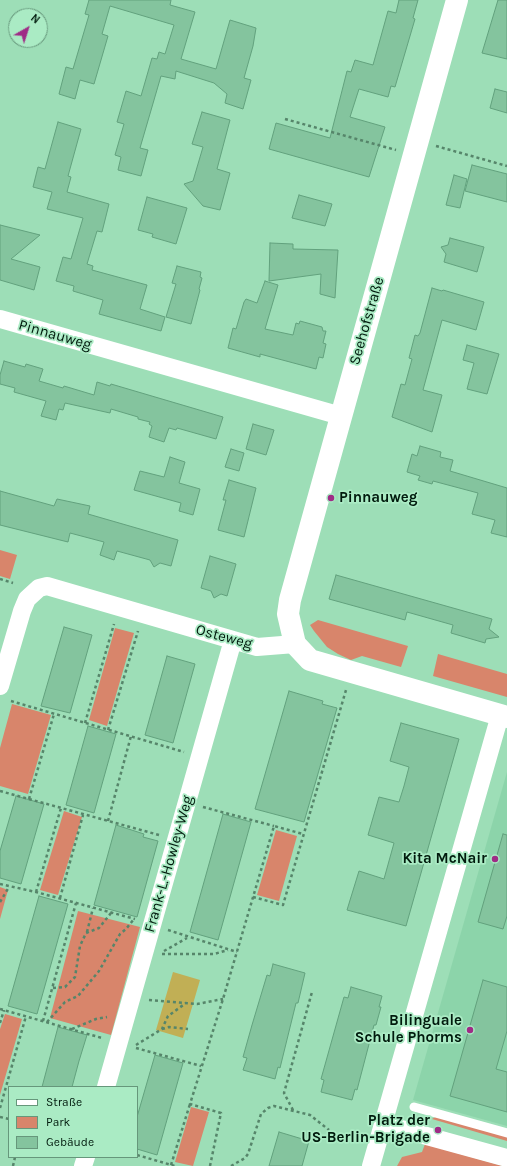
<!DOCTYPE html>
<html>
<head>
<meta charset="utf-8">
<style>
	body { margin:0 }
	#map { position:relative; width:507px; height:1166px; overflow:hidden; background:#9ddeb7; font-family:Karla,sans-serif }
	canvas { display:block }
	.legend { position:absolute; left:8px; top:1086px; width:130px; height:72px; box-sizing:border-box; background:#aaebc4; border:1px solid #66977b; margin:0; padding:5px 7px; list-style:none; font-size:12px; color:#011a0d }
	.legend li { display:flex; align-items:center; gap:8px; height:20px }
	.legend b { width:20px; border:1px solid #66977b }
	.north { position:absolute; left:8px; top:8px; width:40px; height:40px; box-sizing:border-box; background:#aaebc4; border:1px solid #66977b; border-radius:50%; rotate:39deg; font-size:11px; font-weight:700; line-height:16px; text-align:center; color:#011a0d }
	.north::after { content:''; display:block; margin:auto; width:14px; height:18px; background:#9f2b86; clip-path:polygon(50% 0,100% 100%,50% 72%,0 100%) }
</style>
</head>
<body>
<div id="map">
<canvas width="507" height="1166"></canvas>
<ul class="legend">
<li><b style="height:5px;background:#fff"></b>Straße</li>
<li><b style="height:11px;background:#d8856b"></b>Park</li>
<li><b style="height:11px;background:#84c49e"></b>Gebäude</li>
</ul>
<div class="north">N</div>
</div>
<script>
const c = document.querySelector('canvas').getContext('2d');
c.lineJoin = 'round';
function paint(path, color) { c.fillStyle = color; c.fill(path, 'evenodd'); }
const poly = rows => new Path2D(rows.map(r => 'M' + r).join(''));
function stroke(path, color, width, dash) { c.strokeStyle = color; c.lineWidth = width; c.lineCap = dash ? 'butt' : 'round'; c.setLineDash(dash || []); c.stroke(path); }
function write(font, color, halo, rows, align = 'center') {
  c.font = font + ' Karla,sans-serif'; c.lineWidth = 3.5; c.setLineDash([]); c.textBaseline = 'middle'; c.strokeStyle = halo; c.fillStyle = color; for (const [text, x, y, turn = 0] of rows) {
    c.save(); c.translate(x, y); c.rotate((+turn || 0) * Math.PI / 180); c.textAlign = isNaN(turn) ? turn : align; if (halo) c.strokeText(text, 0, 0); c.fillText(text, 0, 0); c.restore();
  }
}
paint(poly([
	[507,772,507,1126,413,1100]
]), '#8cd4aa');
paint(poly([
	[0,550,17,555,10,579,0,576],
	[318,620,408,646,401,667,362,656,351,660,338,654,327,647,314,631,310,625],
	[115,628,134,633,107,726,89,720],
	[438,654,507,674,507,697,433,676],
	[12,704,51,715,28,794,0,786,0,748],
	[64,811,82,817,58,895,40,890],
	[276,830,297,836,279,901,257,895],
	[0,887,8,890,0,919],
	[78,911,140,927,111,1035,50,1018],
	[5,1014,22,1019,0,1095,0,1029],
	[191,1107,209,1112,193,1166,175,1162],
	[437,1116,507,1136,507,1141,432,1119],
	[425,1144,503,1166,397,1166,402,1157,422,1152]
]), '#d8856b');
paint(poly([
	[173,972,200,980,183,1038,156,1030]
]), '#c1af55');
const building = poly([
	[89,0,171,0,170,5,195,12,181,59,216,69,230,20,256,28,253,46,244,78,251,80,243,109,225,103,227,94,214,83,176,71,175,79,161,76,140,148,148,150,141,176,118,170,121,157,115,155,124,124,117,122,126,91,141,96,152,58,157,59,159,52,165,54,174,25,110,6,102,34,108,36,94,84,80,80,75,99,59,94,66,67,73,69,89,15,85,14,89,0],
	[399,0,418,0,413,18,415,19,395,87,391,86,388,97,359,89,350,117,385,127,369,177,269,149,276,123,330,138,347,71,351,72,355,60,373,65,388,11,396,13,399,0],
	[498,0,507,0,507,59,482,53,498,0],
	[495,89,507,92,507,113,490,108,495,89],
	[202,112,230,120,217,169,230,173,220,210,203,206,184,184,193,181,203,147,192,144,202,112],
	[58,122,81,129,68,176,71,177,67,192,109,204,102,232,97,231,87,264,93,266,92,270,147,285,140,309,165,317,161,331,99,314,103,300,73,291,74,286,56,281,63,257,71,259,83,218,47,209,52,192,33,187,38,167,45,169,58,122],
	[472,165,507,174,507,202,465,191,472,165],
	[454,175,467,179,460,208,446,205,454,175],
	[299,195,332,204,325,226,292,218,299,195],
	[147,197,187,208,176,244,152,237,153,234,138,230,147,197],
	[0,225,40,235,11,259,40,267,34,290,0,280,0,225],
	[450,238,484,247,477,272,444,262,446,254,441,247,448,245,450,238],
	[270,243,293,244,293,249,338,250,335,298,320,294,321,274,269,281,270,243],
	[177,266,201,272,200,277,202,278,199,289,200,290,191,324,166,317,176,284,172,283,177,266],
	[265,281,278,285,265,329,293,335,296,323,299,324,300,321,322,327,323,331,326,331,323,343,326,344,323,358,319,357,316,369,260,354,260,357,228,348,233,328,236,329,244,302,246,299,257,303,265,281],
	[432,288,442,291,443,290,484,302,476,330,442,320,423,390,442,395,432,432,392,417,401,384,405,385,412,359,409,358,415,335,418,336,420,333,432,288],
	[467,345,499,354,487,394,467,389,474,363,463,360,467,345],
	[4,361,25,367,26,364,43,369,39,381,63,388,64,386,94,395,97,382,110,386,111,384,223,417,216,439,177,428,176,430,169,428,164,442,149,437,152,426,149,424,150,422,138,419,138,417,111,409,110,413,65,403,63,410,59,409,56,420,41,416,46,401,14,392,15,388,0,384,0,375,4,361],
	[253,424,274,430,266,455,246,449,253,424],
	[420,446,441,452,440,457,453,460,450,471,507,488,507,537,491,533,495,520,472,514,478,493,433,481,432,484,418,480,420,476,407,472,412,454,417,456,420,446],
	[231,449,244,453,239,471,225,467,231,449],
	[170,457,185,462,179,483,200,489,193,515,179,511,181,503,134,490,140,471,164,477,170,457],
	[229,480,256,488,244,537,218,530,226,500,223,500,229,480],
	[0,491,54,506,57,499,90,506,88,514,178,540,171,566,160,563,154,567,150,560,117,551,114,560,100,555,104,542,70,533,68,542,0,525,0,491],
	[210,556,236,564,227,596,221,594,214,598,211,591,201,588,210,556],
	[336,575,492,619,489,629,499,637,486,639,485,643,451,633,453,625,407,612,405,620,329,599,336,575],
	[64,627,92,635,70,713,41,706,64,627],
	[167,656,195,664,173,743,145,735,167,656],
	[289,691,323,701,322,704,337,708,304,822,255,809,289,691],
	[401,723,459,739,406,926,347,910,359,871,384,879,394,843,368,835,379,797,399,802,404,786,409,767,390,761,401,723],
	[88,726,116,734,94,813,66,805,88,726],
	[16,796,44,804,21,884,0,878,0,851,16,796],
	[223,814,251,822,218,940,190,932,223,814],
	[116,825,144,834,143,837,158,841,137,917,94,905,116,825],
	[503,834,507,835,507,916,503,929,478,922,503,834],
	[39,896,68,904,37,1014,8,1006,39,896],
	[273,964,305,973,298,1003,296,1003,280,1068,278,1067,275,1079,243,1070,247,1058,243,1057,252,1025,267,975,270,976,273,964],
	[483,980,507,987,507,1031,496,1069,507,1072,507,1112,450,1096,483,980],
	[351,987,382,996,379,1007,381,1007,376,1025,374,1025,357,1090,355,1089,352,1100,321,1092,324,1080,321,1079,344,997,348,998,351,987],
	[58,1027,87,1035,79,1061,72,1087,42,1087,58,1027],
	[155,1055,183,1063,157,1155,137,1149,137,1117,155,1055],
	[279,1132,309,1141,302,1166,269,1166,279,1132]
]);
paint(building, '#84c49e');
stroke(building, '#62a17d', 1);
stroke(poly([
	[285,119,396,150],
	[436,146,507,166],
	[0,579,13,583],
	[11,701,184,752],
	[85,723,114,624],
	[108,730,138,631],
	[0,791,159,835],
	[29,799,54,714],
	[203,807,274,826],
	[108,821,131,736],
	[0,884,36,892,135,919],
	[36,892,61,808],
	[253,897,283,905,346,690],
	[60,898,83,815],
	[0,902,9,887],
	[168,930,237,952],
	[87,932,93,908],
	[164,951,187,938],
	[162,954,214,954,228,950],
	[53,988,65,987,75,977,80,946,86,933,99,928,111,913],
	[149,1000,197,1004,223,999],
	[0,1009,102,1038],
	[43,1021,76,903],
	[47,1022,65,1002,78,996,99,971,120,934,126,929,134,919],
	[0,1023,4,1010],
	[72,1029,96,1019,107,1017],
	[162,1029,169,1027,188,1029],
	[136,1045,162,1029,168,1016,186,1003],
	[136,1048,201,1066],
	[0,1108,26,1016],
	[293,1110,284,1093,312,992],
	[0,1117,9,1119],
	[137,1155,175,1166],
	[171,1165,190,1104],
	[13,1166,15,1157],
	[210,1166,221,1113,190,1104,223,999,274,826,303,834],
	[231,1166,245,1158,248,1154,261,1114,268,1108,274,1106,310,1115,329,1130]
]), '#56856a', 2.5, [3, 3]);
stroke(poly([
	[414,1107,507,1133]
]), '#fff', 9);
stroke(poly([
	[0,319,341,416],
	[0,686,22,611,27,599,39,588,47,586,257,647,295,644],
	[106,1087,233,640],
	[383,1124,507,1158],
	[83,1166,86,1157],
	[371,1166,500,715]
]), '#fff', 18);
stroke(poly([
	[457,0,290,600,288,614,295,644,310,660,507,717]
]), '#fff', 22);
for (const [x, y, r, color] of [
	[331,498,4,"#9f2b86"],
	[495,859,4,"#9f2b86"],
	[470,1030,4,"#9f2b86"],
	[438,1130,4,"#9f2b86"]
]) { const dot = new Path2D(); dot.arc(x, y, r, 0, 2 * Math.PI); c.fillStyle = color; c.fill(dot); stroke(dot, '#aaebc4', 1.5); }
write('15px', '#011a0d', '#aaebc4', [
	["Seehofstraße",367,321,-74],
	["Pinnauweg",55,335,16],
	["Osteweg",224,637,15],
	["Frank-L.-Howley-Weg",169,864,-74]
]);
write('bold 15px', '#011a0d', '#aaebc4', [
	["Pinnauweg",339,498,"left"],
	["Kita McNair",487,859],
	["Bilinguale",462,1021],
	["Schule Phorms",462,1038],
	["Platz der",430,1121],
	["US-Berlin-Brigade",430,1138]
], 'right');
</script>
</body>
</html>
